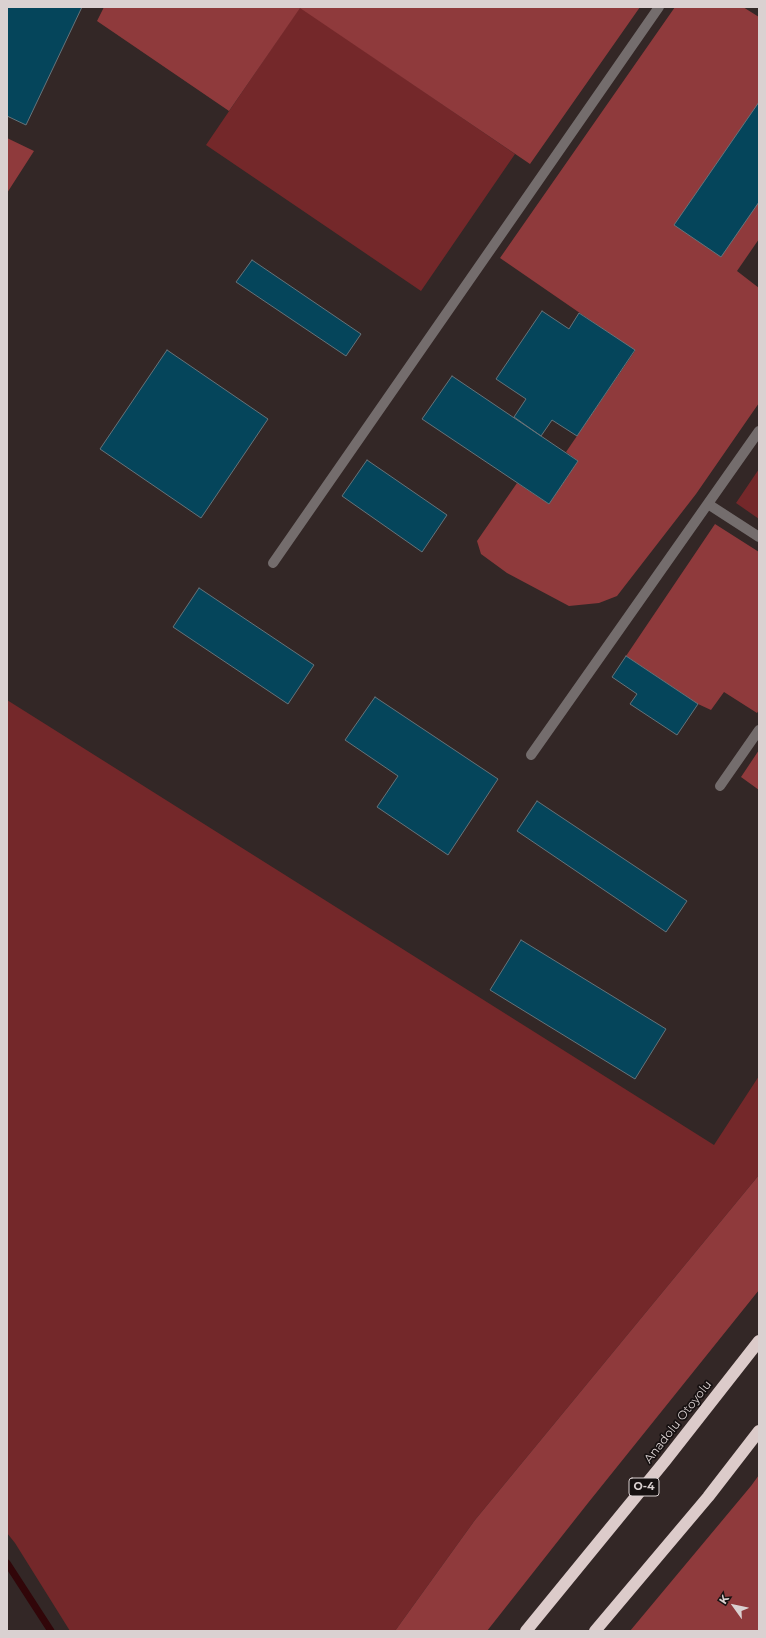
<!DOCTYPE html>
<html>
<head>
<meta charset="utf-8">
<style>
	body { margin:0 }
	#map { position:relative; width:766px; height:1638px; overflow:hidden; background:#332726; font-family:Montserrat,sans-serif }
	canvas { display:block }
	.frame { position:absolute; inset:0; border:8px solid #dad1d1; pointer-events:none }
	.north { position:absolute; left:714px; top:1586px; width:40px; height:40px; -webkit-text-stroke:3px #171111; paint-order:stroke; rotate:303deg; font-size:11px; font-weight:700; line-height:16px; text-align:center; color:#dad1d1 }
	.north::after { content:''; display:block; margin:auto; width:14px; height:18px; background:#dad1d1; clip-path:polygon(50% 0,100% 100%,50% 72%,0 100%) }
</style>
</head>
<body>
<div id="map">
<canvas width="766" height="1638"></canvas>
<div class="frame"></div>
<div class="north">K</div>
</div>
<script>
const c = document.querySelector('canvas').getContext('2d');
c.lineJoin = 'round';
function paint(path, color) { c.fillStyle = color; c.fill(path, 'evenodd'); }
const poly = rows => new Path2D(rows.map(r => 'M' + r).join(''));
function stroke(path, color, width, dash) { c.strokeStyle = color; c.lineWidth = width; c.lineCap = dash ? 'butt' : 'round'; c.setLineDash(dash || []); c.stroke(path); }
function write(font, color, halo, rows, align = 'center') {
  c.font = font + ' Montserrat,sans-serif'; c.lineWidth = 3.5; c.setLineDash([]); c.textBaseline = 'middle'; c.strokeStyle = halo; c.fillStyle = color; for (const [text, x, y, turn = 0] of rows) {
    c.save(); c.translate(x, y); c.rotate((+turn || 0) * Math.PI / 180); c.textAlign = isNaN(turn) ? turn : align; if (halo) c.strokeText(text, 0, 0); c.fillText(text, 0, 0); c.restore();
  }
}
paint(poly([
	[300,7,515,154,421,291,206,145],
	[759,469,759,519,736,503],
	[7,700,714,1145,759,1076,759,1175,475,1520,395,1631,70,1631,15,1543,7,1533]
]), '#74282a');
paint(poly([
	[104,7,640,7,530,164,300,8,229,111,97,21],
	[675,7,743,7,759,17,759,239,737,271,759,288,759,403,696,494,617,596,599,603,569,606,507,573,481,554,477,541,517,483,549,504,578,461,566,452,635,351,500,258],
	[7,138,34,151,7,193],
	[715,524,759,552,759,710,757,713,724,692,711,710,698,704,626,656],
	[759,750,759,790,741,777],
	[759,1175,759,1290,588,1503,487,1631,395,1631,475,1520],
	[759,1475,759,1631,630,1631,751,1486]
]), '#8f3a3c');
stroke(poly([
	[7,1563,51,1631]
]), '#310609', 7);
const building = poly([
	[7,7,82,7,26,125,7,116,7,7],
	[759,102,759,202,721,257,674,225,759,102],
	[252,260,361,334,346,356,236,282,252,260],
	[542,311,569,329,579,313,635,350,577,436,552,420,541,436,514,417,526,399,496,379,542,311],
	[167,350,268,419,201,518,100,449,167,350],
	[452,376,578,461,549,504,422,419,452,376],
	[367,460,447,515,422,552,342,496,367,460],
	[199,588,314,665,288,704,173,627,199,588],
	[626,656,698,704,677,735,630,704,637,694,612,677,626,656],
	[375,697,498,779,448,855,377,807,398,776,345,740,375,697],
	[537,801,687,901,666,932,517,831,537,801],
	[521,940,666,1029,635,1079,490,990,521,940]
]);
paint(building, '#05455b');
stroke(building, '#66737a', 1);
stroke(poly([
	[708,504,759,537],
	[273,563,659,7],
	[531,755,759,431],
	[720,786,759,730]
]), '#746d6d', 10);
stroke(poly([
	[526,1631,665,1461,759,1341],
	[595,1631,708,1497,759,1431]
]), '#dccbca', 12);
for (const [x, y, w] of [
	[644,1487,30]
]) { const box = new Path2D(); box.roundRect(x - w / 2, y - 9, w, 18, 3); c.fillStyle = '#171111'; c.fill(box); stroke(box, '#dad1d1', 1); }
write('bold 11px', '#dad1d1', null, [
	["O-4",644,1487]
]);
write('12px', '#dad1d1', '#171111', [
	["Anadolu Otoyolu",678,1422,-52]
]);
</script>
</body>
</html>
